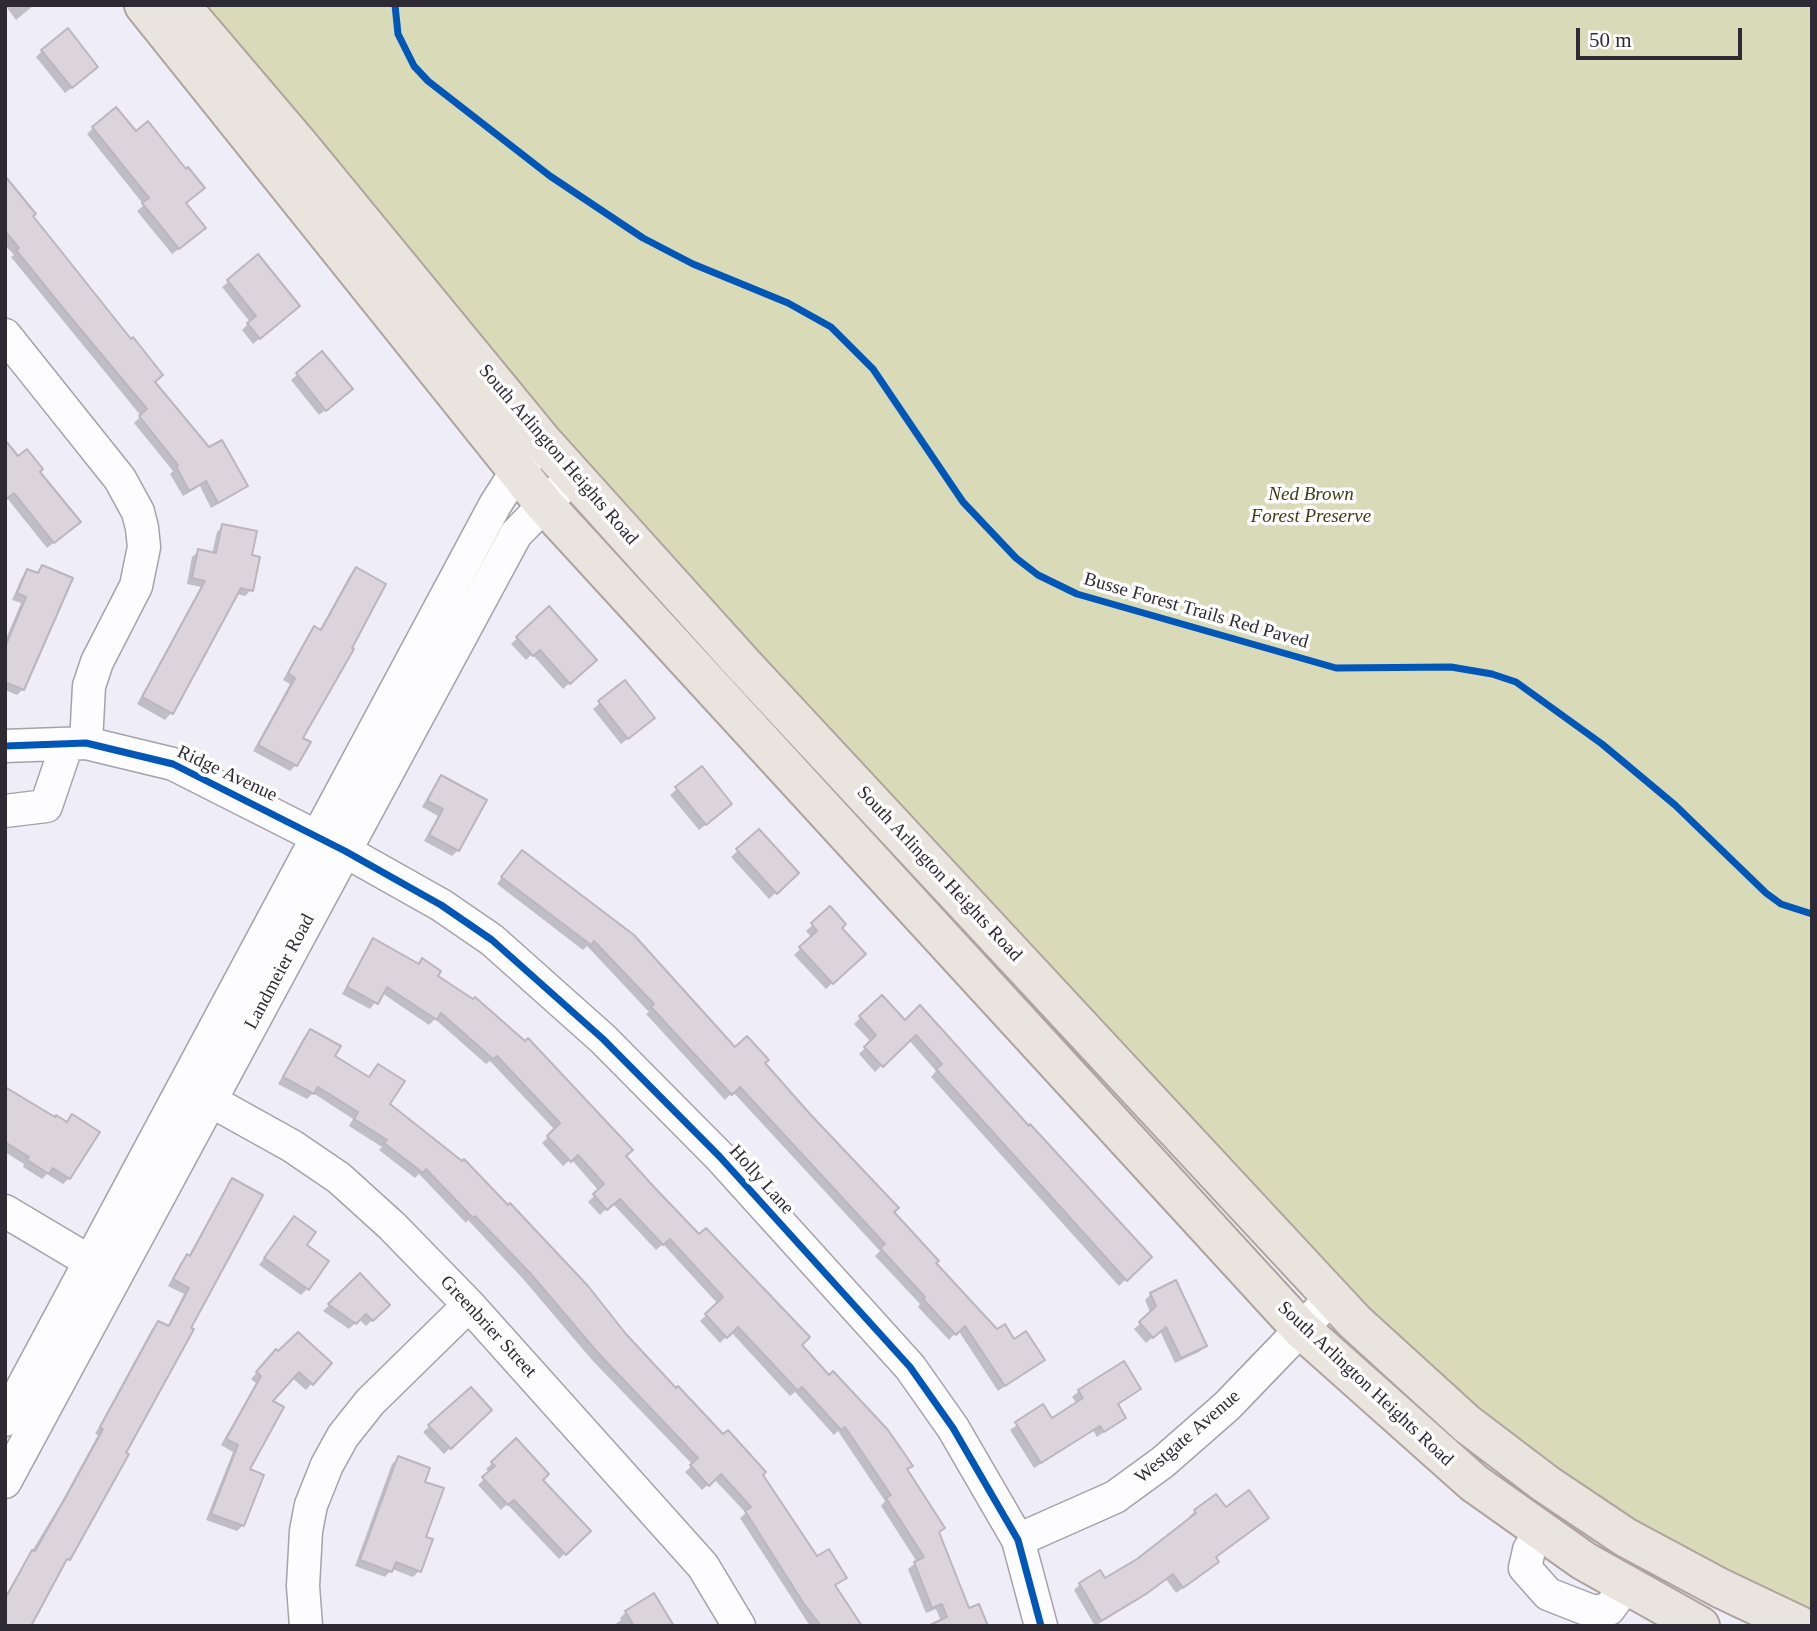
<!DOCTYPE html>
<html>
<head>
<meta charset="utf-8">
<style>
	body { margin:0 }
	#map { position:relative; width:1817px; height:1631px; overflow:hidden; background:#efedf8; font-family:"Times New Roman",serif }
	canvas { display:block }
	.frame { position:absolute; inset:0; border:7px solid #2d2a34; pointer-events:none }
	.scale { position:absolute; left:1576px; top:28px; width:166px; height:32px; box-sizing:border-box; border:4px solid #2d2a34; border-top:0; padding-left:9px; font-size:21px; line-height:24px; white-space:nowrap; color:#2d2a34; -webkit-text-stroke:5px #fff; paint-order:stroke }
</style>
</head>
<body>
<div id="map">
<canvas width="1817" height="1631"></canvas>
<div class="frame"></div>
<div class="scale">50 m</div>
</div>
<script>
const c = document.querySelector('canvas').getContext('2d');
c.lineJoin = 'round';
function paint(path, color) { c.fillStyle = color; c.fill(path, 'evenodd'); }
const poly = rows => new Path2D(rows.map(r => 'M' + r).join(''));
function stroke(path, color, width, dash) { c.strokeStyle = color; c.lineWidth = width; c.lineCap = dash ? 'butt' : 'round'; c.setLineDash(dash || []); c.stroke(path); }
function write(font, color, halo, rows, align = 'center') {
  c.font = font + ' "Times New Roman",serif'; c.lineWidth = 7; c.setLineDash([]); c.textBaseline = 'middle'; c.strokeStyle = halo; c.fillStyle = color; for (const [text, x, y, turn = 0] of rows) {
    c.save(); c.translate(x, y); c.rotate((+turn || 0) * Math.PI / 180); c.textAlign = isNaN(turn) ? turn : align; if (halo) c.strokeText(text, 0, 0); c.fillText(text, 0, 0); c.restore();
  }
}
paint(poly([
	[181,5,1812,5,1812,1626,1625,1537,1246,1207]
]), '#d8dab8');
paint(poly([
	[5,5,34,5,16,20],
	[42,51,90,73,65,93,36,57],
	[93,128,135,134,184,203,198,234,172,254,137,211,144,205,87,134],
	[5,179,153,382,208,450,245,486,239,492,211,508,200,486,183,496,170,474,173,471,134,423,141,416,11,257,14,255,5,245],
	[258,257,292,312,253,344,242,330,250,322,222,287],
	[322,354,345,395,319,415,291,380],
	[18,458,38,472,72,528,47,548,7,498],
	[223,526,250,556,251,590,245,596,236,594,171,713,165,720,137,704,201,587,187,584,192,557,199,551,212,554,217,532],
	[42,567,23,689,17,695,5,690,5,641,21,603,12,600,22,577,28,571,35,574],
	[356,569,301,738,296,765,290,771,253,751,290,684,283,680,308,635,314,628,319,631,350,575],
	[549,609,595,660,563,689,532,654,526,660,511,644],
	[624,682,647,724,621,744,593,709],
	[701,768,724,810,699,830,670,795],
	[441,777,458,850,452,856,424,841,438,816,422,807,435,784],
	[759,831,797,873,769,899,731,857],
	[516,858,735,1050,763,1063,934,1263,997,1332,1043,1359,998,1391,958,1330,949,1340,918,1307,920,1304,875,1256,880,1251,733,1092,725,1100,646,1014,649,1012,587,946,583,950,497,884],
	[830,908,839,928,863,954,826,989,794,955,812,938,806,931],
	[374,941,418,965,422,961,436,977,624,1156,800,1345,905,1470,937,1533,968,1611,943,1626,936,1609,926,1613,908,1569,917,1562,881,1506,885,1501,838,1431,834,1435,795,1392,790,1396,731,1332,720,1343,700,1321,718,1304,663,1244,656,1250,612,1203,600,1215,588,1202,599,1191,571,1159,563,1166,542,1143,555,1130,490,1061,486,1064,435,1019,429,1025,382,993,370,1009,342,994,368,947],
	[881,997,905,1022,1028,1128,1150,1257,1119,1286,931,1077,936,1071,909,1040,875,1072,859,1054,871,1042,854,1024],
	[310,1031,333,1057,368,1079,378,1066,388,1105,624,1335,761,1475,816,1558,844,1578,834,1587,860,1626,810,1626,740,1518,746,1513,714,1479,702,1490,685,1472,693,1465,592,1360,524,1280,468,1220,466,1223,419,1174,415,1178,379,1150,382,1147,349,1126,353,1119,313,1093,307,1099,278,1084,304,1037],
	[5,1089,65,1123,72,1116,69,1178,63,1184,47,1174,42,1179,23,1167,24,1164,5,1152],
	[233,1181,124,1454,127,1455,29,1626,5,1626,5,1596,61,1503,98,1435,95,1434,152,1329,159,1323,167,1327,184,1294,168,1286,181,1262,188,1257,227,1187],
	[294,1219,304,1245,307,1289,301,1295,259,1265],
	[360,1276,388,1305,366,1326,359,1319,349,1329,323,1311],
	[1151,1294,1205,1346,1199,1352,1175,1363,1160,1331,1146,1343,1134,1329,1151,1314,1145,1300],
	[278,1353,312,1383,306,1390,292,1378,270,1402,248,1470,243,1525,237,1531,206,1520,233,1452,221,1445,256,1383,251,1379,270,1357],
	[1123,1363,1139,1389,1116,1405,1124,1417,1097,1437,1093,1430,1034,1468,1010,1430,1043,1406,1052,1420,1077,1404,1072,1397,1079,1391],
	[471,1390,490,1410,444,1454,423,1432],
	[516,1441,540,1480,588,1531,559,1559,507,1504,501,1510,478,1485,490,1473,486,1469],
	[398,1458,423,1483,424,1538,419,1571,413,1577,392,1569,385,1577,355,1566,392,1464],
	[1225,1510,1214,1558,1217,1562,1211,1568,1176,1593,1166,1579,1138,1600,1095,1626,1074,1590,1080,1584,1104,1581,1138,1560,1191,1519,1189,1517,1195,1511],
	[626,1612,672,1626,613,1626,621,1620,620,1618]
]), '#0003');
const building = poly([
	[68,28,98,67,72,88,41,50,68,28],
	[116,107,136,131,148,121,186,169,188,167,205,188,186,203,206,228,179,249,142,203,149,198,92,127,116,107],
	[5,176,36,214,33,216,131,339,133,337,163,375,155,382,209,447,222,440,248,486,218,503,206,481,189,491,176,466,178,465,139,416,147,409,62,307,16,250,19,248,5,231,5,176],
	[258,254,300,306,260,339,247,323,256,316,227,280,258,254],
	[322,351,353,389,326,411,296,373,322,351],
	[5,440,18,456,27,449,43,469,40,472,81,522,54,543,14,493,5,500,5,440],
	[222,524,257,531,252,555,260,557,253,591,241,588,173,714,142,697,205,581,192,578,198,549,216,553,222,524],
	[42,565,73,578,24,690,5,682,5,647,26,597,17,593,27,569,38,573,42,565],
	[356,567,386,584,352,648,354,649,303,738,311,742,297,766,258,745,295,678,288,673,314,626,321,630,356,567],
	[549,606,597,660,570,684,540,650,533,656,516,637,549,606],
	[625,680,655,718,628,739,598,701,625,680],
	[702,766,732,804,706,825,675,787,702,766],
	[441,775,487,800,459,851,429,835,443,809,427,801,441,775],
	[759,829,799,873,777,894,736,849,759,829],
	[522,850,634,935,735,1047,747,1036,769,1060,765,1063,810,1114,899,1208,894,1212,939,1261,936,1263,997,1329,1005,1324,1014,1339,1026,1331,1045,1360,1005,1386,965,1326,956,1335,923,1299,925,1297,880,1248,885,1244,740,1087,732,1095,651,1007,654,1004,594,941,591,945,501,877,522,850],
	[830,906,846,924,842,928,866,954,833,984,799,947,817,931,811,923,830,906],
	[373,938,419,964,422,958,441,971,438,976,473,999,475,997,525,1041,528,1038,633,1150,626,1156,654,1187,699,1234,706,1228,810,1337,802,1345,829,1375,833,1371,888,1430,913,1466,907,1469,945,1528,939,1532,969,1608,979,1604,988,1626,928,1626,947,1617,942,1604,932,1608,914,1562,924,1557,886,1498,891,1495,845,1427,841,1430,802,1387,798,1391,738,1327,727,1338,705,1314,723,1297,670,1239,663,1245,620,1199,607,1210,593,1194,604,1184,578,1155,571,1162,547,1136,560,1123,497,1056,493,1059,441,1013,437,1020,387,987,378,1004,347,987,373,938],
	[882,995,905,1020,920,1005,1029,1126,1030,1124,1152,1257,1127,1281,936,1069,942,1064,916,1035,883,1067,864,1047,876,1035,859,1016,882,995],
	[310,1029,341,1046,335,1056,369,1077,378,1064,405,1081,390,1104,462,1161,464,1159,508,1205,510,1203,588,1286,626,1334,676,1388,678,1386,723,1434,728,1430,766,1472,763,1475,817,1556,829,1549,847,1578,835,1585,862,1626,821,1626,804,1604,745,1511,751,1507,721,1474,709,1486,690,1465,698,1458,598,1353,530,1273,475,1216,473,1218,426,1169,423,1173,384,1143,387,1140,354,1119,358,1112,318,1087,314,1094,283,1077,310,1029],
	[5,1087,55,1117,56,1115,67,1122,72,1114,100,1132,70,1179,53,1168,49,1174,27,1160,29,1157,5,1142,5,1087],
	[232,1178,263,1195,191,1328,194,1329,126,1453,129,1454,70,1560,67,1559,31,1626,5,1626,5,1599,32,1550,35,1551,67,1495,103,1429,100,1427,158,1321,169,1326,189,1288,173,1279,187,1254,190,1256,232,1178],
	[294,1216,316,1232,307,1245,329,1261,309,1290,264,1258,294,1216],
	[360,1273,390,1305,373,1321,366,1314,356,1324,328,1304,360,1273],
	[1176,1280,1207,1346,1181,1358,1166,1327,1153,1338,1139,1322,1156,1306,1150,1293,1176,1280],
	[298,1332,332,1363,313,1385,299,1372,273,1401,284,1407,250,1469,264,1475,244,1526,211,1514,238,1445,226,1439,261,1376,256,1372,276,1349,278,1351,298,1332],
	[1124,1361,1141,1389,1118,1404,1126,1418,1104,1432,1100,1426,1041,1463,1015,1422,1043,1404,1052,1418,1083,1398,1078,1390,1124,1361],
	[471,1387,492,1410,451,1449,428,1425,471,1387],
	[516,1438,549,1474,543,1480,591,1531,566,1555,514,1500,508,1505,482,1477,495,1466,491,1462,516,1438],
	[398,1456,430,1468,425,1482,444,1488,426,1537,433,1539,421,1572,396,1562,392,1572,360,1560,398,1456],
	[1249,1490,1269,1518,1216,1557,1219,1562,1183,1588,1173,1574,1146,1594,1101,1621,1079,1583,1100,1570,1105,1578,1137,1559,1196,1513,1194,1510,1216,1494,1226,1507,1249,1490],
	[654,1593,674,1626,634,1626,625,1611,654,1593]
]);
paint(building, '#dbd4db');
stroke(building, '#bcb5bd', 2);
const minor = poly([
	[5,335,120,479,138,512,142,528,144,547,136,586,97,662,89,686,86,743],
	[5,746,86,743,173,764,345,851,441,905,492,940,603,1039,720,1157,910,1367,953,1428,1018,1540,1041,1626],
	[5,811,46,806,67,744],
	[193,1091,292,1146,339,1178,392,1226,469,1305,703,1566,739,1626],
	[5,1211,109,1273],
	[5,1420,495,505,516,472,532,454],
	[5,1482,516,534,560,489],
	[1541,1530,1529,1550,1525,1568,1548,1594,1594,1612,1609,1609,1626,1585],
	[1018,1540,1115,1497,1163,1462,1227,1406,1331,1298],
	[306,1626,303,1586,306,1531,311,1505,327,1465,343,1436,370,1402,469,1305]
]);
const major = poly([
	[144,5,544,504,1301,1329,1474,1483,1584,1561,1700,1626],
	[180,5,300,146,543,442,743,664,1355,1322,1467,1424,1546,1484,1625,1537,1720,1588,1800,1626]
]);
stroke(minor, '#a4a2ab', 35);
stroke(major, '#afa49d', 42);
stroke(minor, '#fdfcfe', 32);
stroke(major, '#eae4de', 38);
stroke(poly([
	[395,5,398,34,414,66,428,81,550,176,643,238,693,264,788,303,831,327,873,369,963,502,1016,558,1038,575,1077,594,1336,668,1451,667,1492,674,1516,682,1602,744,1675,805,1766,893,1781,904,1812,914],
	[5,746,86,743,173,764,345,851,441,905,492,940,603,1039,720,1157,910,1367,953,1428,1018,1540,1041,1626]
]), '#0057b8', 7);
write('19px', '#2d2a34', '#fff', [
	["South Arlington Heights Road",558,455,49],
	["Busse Forest Trails Red Paved",1196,611,16],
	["Ridge Avenue",227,774,25],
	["South Arlington Heights Road",939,874,47],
	["Landmeier Road",280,972,-62],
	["Holly Lane",761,1180,48],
	["Greenbrier Street",488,1327,47],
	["South Arlington Heights Road",1365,1384,43],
	["Westgate Avenue",1188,1437,-41]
]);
write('italic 19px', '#3b3d13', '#fff', [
	["Ned Brown",1311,495],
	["Forest Preserve",1311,517]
]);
</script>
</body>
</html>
